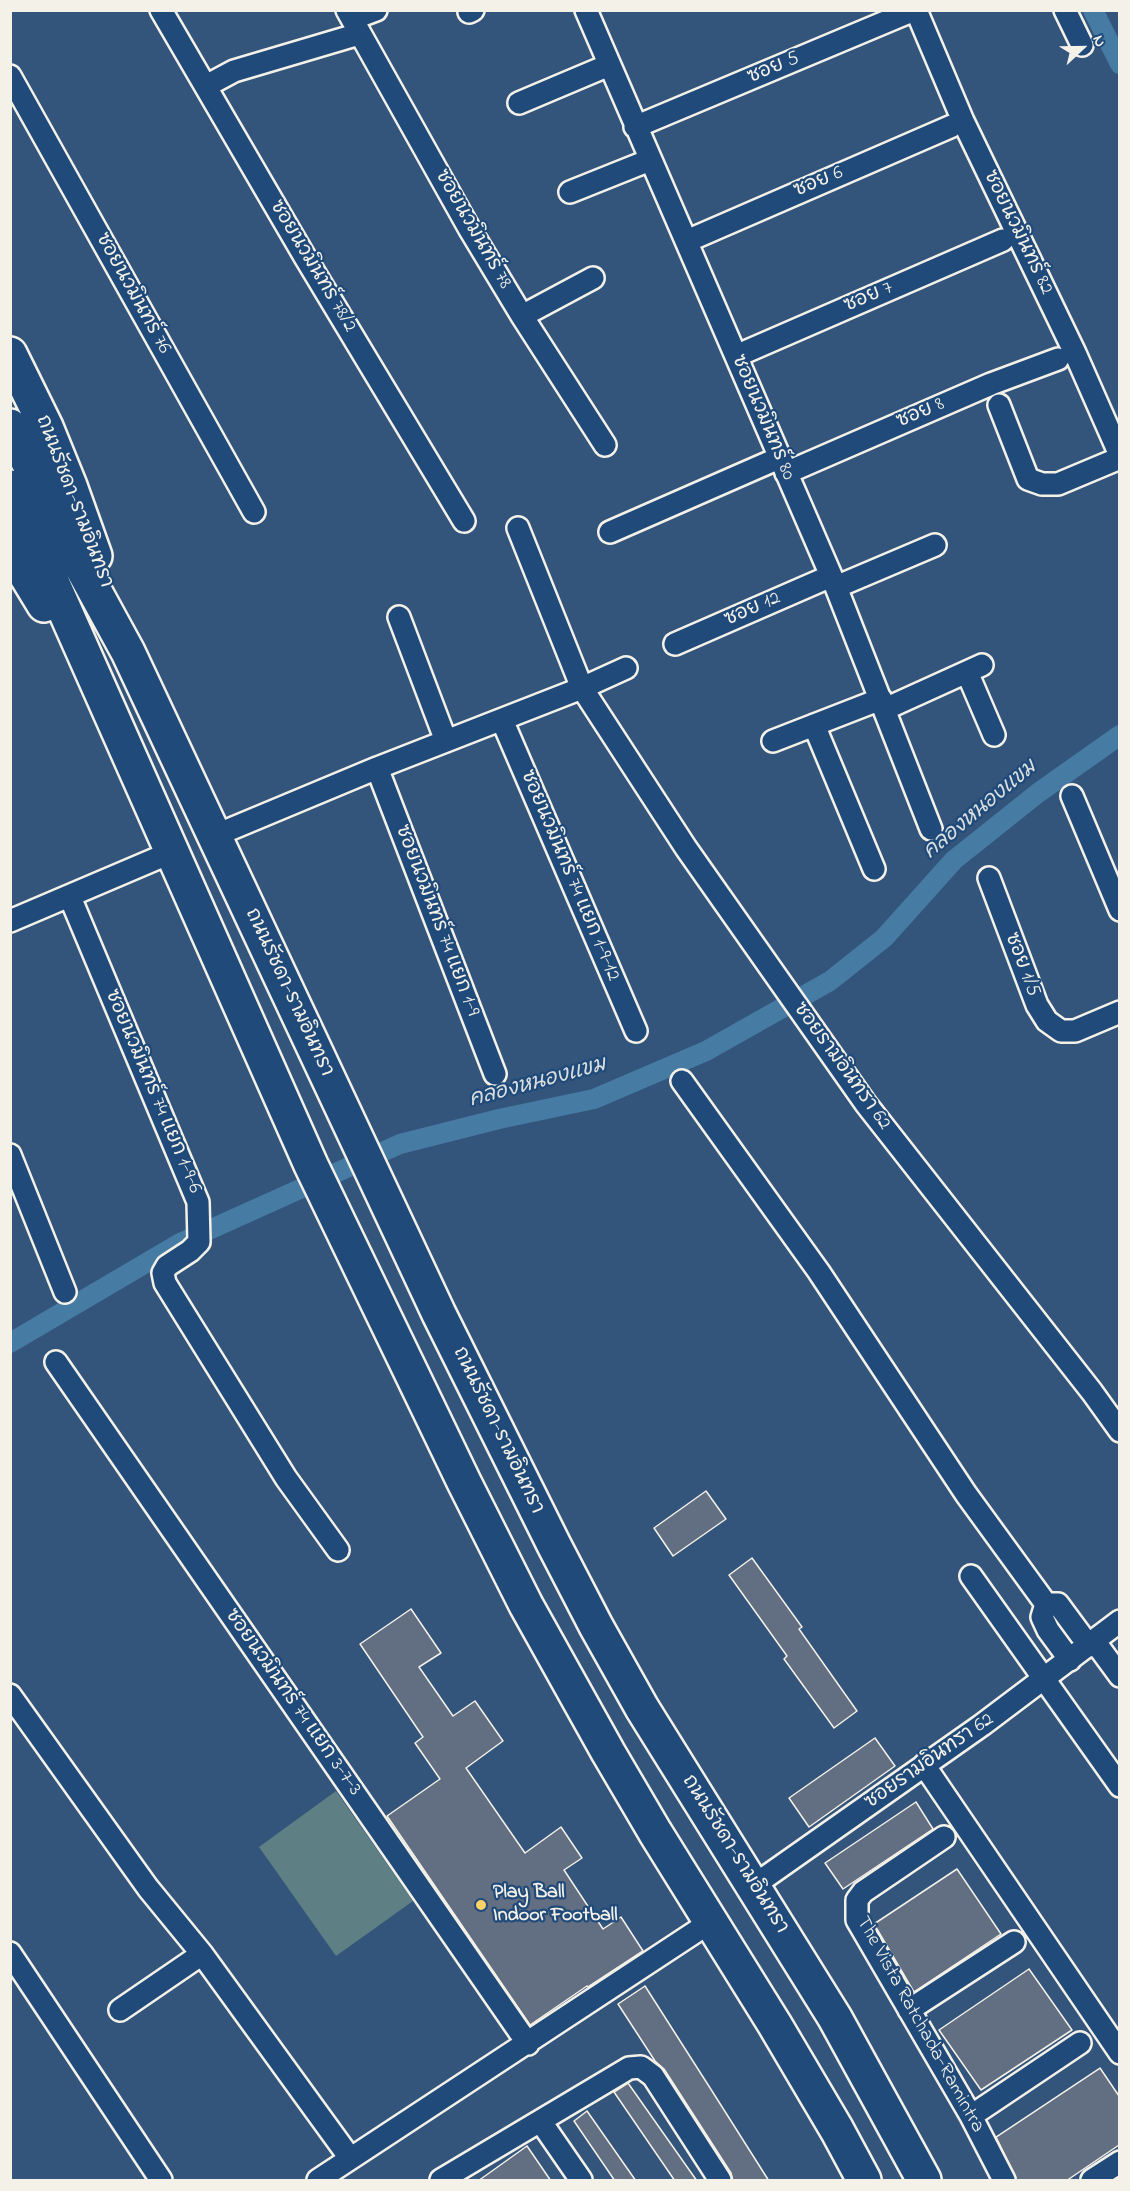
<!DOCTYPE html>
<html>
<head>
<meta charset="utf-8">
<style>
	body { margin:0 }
	#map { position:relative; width:1130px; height:2191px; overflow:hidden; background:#33557c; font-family:"Indie Flower",sans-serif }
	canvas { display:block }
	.frame { position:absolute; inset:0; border:12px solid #f4f1e8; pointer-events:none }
	.north { position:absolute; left:1052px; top:18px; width:60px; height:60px; -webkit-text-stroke:4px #1f4a7a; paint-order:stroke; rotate:68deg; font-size:16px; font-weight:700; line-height:24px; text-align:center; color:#f4f1e8 }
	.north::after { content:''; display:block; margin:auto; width:21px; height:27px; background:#f4f1e8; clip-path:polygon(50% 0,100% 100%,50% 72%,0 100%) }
</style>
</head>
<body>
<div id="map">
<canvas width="1130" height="2191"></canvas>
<div class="frame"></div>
<div class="north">N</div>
</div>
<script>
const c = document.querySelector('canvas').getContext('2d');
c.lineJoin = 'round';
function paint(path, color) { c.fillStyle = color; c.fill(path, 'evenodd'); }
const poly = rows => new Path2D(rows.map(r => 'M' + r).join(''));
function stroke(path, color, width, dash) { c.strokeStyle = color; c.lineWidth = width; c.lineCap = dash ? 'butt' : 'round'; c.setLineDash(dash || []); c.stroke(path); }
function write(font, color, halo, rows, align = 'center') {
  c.font = font + ' "Indie Flower","Playpen Sans Thai",sans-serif'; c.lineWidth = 4.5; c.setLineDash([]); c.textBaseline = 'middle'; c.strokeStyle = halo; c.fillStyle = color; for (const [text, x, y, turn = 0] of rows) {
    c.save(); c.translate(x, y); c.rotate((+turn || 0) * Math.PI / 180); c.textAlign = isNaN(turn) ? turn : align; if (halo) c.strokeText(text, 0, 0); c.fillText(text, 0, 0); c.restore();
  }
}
paint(poly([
	[336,1791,413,1901,336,1956,259,1847]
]), '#5e8084');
stroke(poly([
	[1093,10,1120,64],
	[10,1343,180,1243,400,1144,499,1119,594,1099,706,1051,830,981,884,938,954,860,1038,793,1120,735]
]), '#467ba3', 20);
const building = poly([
	[706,1491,726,1519,673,1556,654,1528,706,1491],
	[752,1558,802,1627,799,1629,857,1711,834,1728,784,1659,787,1656,729,1575,752,1558],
	[411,1609,441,1653,419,1667,453,1716,475,1701,503,1741,466,1768,525,1853,561,1827,582,1858,564,1870,603,1929,621,1917,643,1951,588,1987,587,1986,530,2025,387,1816,440,1779,415,1743,423,1737,360,1644,411,1609],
	[875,1738,895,1766,809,1827,789,1798,875,1738],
	[916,1802,933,1829,843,1889,825,1863,916,1802],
	[957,1869,1001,1934,914,1992,874,1924,957,1869],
	[1029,1969,1072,2030,981,2090,939,2030,1029,1969],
	[645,1986,712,2091,769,2181,733,2181,731,2173,664,2069,655,2061,618,2004,645,1986],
	[1100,2068,1119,2096,1119,2145,1066,2181,1017,2181,996,2137,1100,2068],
	[628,2083,697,2181,675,2181,614,2092,628,2083],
	[587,2111,636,2181,615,2181,574,2121,587,2111],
	[527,2146,551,2181,478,2181,527,2146]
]);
paint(building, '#626e81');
stroke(building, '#f4f1e8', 1.5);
const street = poly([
	[161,10,305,257,464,521],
	[347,10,469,228,522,316,605,445],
	[586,10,836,587,931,829],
	[916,10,963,121,1075,353,1120,455],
	[1065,10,1082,45],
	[469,12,473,10],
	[352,19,376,10],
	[10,76,254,512],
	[206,86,234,71,359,34],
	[519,103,609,65],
	[635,127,914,10],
	[570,192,650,160],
	[687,241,952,126],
	[522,316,593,278],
	[736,356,1003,240],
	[999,405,1028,479,1042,484,1058,484,1120,458],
	[786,473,991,384,1058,359],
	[518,528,582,688,686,848,866,1104,1092,1392,1120,1431],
	[610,532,779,458],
	[836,587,935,545],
	[399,617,446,741],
	[675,644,831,576],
	[967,672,994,735],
	[885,709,982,665],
	[502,720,636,1031],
	[814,725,874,869],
	[773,741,881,699],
	[377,768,495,1074],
	[1072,796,1120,910],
	[214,836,377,768,582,688,626,668],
	[989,878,1037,1005,1047,1021,1061,1031,1075,1031,1120,1012],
	[70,897,198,1202,199,1242,190,1251,167,1266,163,1273,165,1283,286,1478,338,1550],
	[10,921,172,852],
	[682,1081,819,1272,966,1494,1046,1604],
	[10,1155,65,1292],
	[56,1362,528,2044],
	[971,1576,1120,1786],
	[1046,1604,1042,1617,1048,1630,1070,1660],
	[1046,1604,1058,1604,1089,1646],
	[1095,1642,1120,1676],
	[10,1695,148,1888,202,1954,350,2158],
	[924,1765,1120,2053],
	[944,1837,863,1892,857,1900,857,1920,971,2116,1004,2180],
	[753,1886,982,1725,1120,1621],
	[10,1953,161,2180],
	[120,2010,202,1954],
	[909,2010,1014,1942],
	[971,2116,1080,2043],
	[541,2122,581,2180],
	[318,2180,712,1921],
	[441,2180,629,2068,641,2067,653,2076,720,2180],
	[1092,2180,1120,2162]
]);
const primary = poly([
	[10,354,46,427,70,486,95,556],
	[10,426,75,555,128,652,439,1314,554,1545,596,1626,642,1708,835,2018,924,2180],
	[10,487,311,1165,464,1482,526,1605,608,1752,655,1832,775,2025,837,2130,864,2180],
	[10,549,44,605]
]);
stroke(street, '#f4f1e8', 26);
stroke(primary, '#f4f1e8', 38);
stroke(street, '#1f4a7a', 21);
stroke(primary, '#1f4a7a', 33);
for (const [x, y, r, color] of [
	[481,1905,6,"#ffd166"]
]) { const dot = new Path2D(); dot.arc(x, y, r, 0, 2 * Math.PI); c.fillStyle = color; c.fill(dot); stroke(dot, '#1f4a7a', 2); }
write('20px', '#f4f1e8', '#1f4a7a', [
	["ซอย 5",774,69,-23],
	["ซอย 6",819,183,-23],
	["ซอยนวมินทร์ 78",472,230,60],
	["ซอยนวมินทร์ 82",1017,233,64],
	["ซอยนวมินทร์ 78/2",312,267,59],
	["ซอยนวมินทร์ 76",132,294,61],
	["ซอย 7",869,298,-23],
	["ซอย 8",921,414,-23],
	["ซอยนวมินทร์ 80",762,418,67],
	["ถนนรัชดา-รามอินทรา",73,502,69],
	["ซอย 12",753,610,-24],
	["ซอยนวมินทร์ 74 แยก 1-9-12",569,876,67],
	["ซอยนวมินทร์ 74 แยก 1-9",436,921,69],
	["ซอย 1/5",1021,965,69],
	["ถนนรัชดา-รามอินทรา",288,993,65],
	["ซอยรามอินทรา 62",841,1067,54],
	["ซอยนวมินทร์ 74 แยก 1-9-6",152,1092,67],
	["ถนนรัชดา-รามอินทรา",497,1431,64],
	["ซอยนวมินทร์ 74 แยก 3-7-3",292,1703,55],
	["ซอยรามอินทรา 62",930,1762,-35],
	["ถนนรัชดา-รามอินทรา",734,1855,58],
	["The Vista Ratchada-Ramintra",919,2025,61]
]);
write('bold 20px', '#f4f1e8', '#1f4a7a', [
	["Play Ball",493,1894],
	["Indoor Football",493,1917]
], 'left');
write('italic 21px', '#dadfde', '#1f4a7a', [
	["คลองหนองแขม",981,811,-40],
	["คลองหนองแขม",538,1084,-15]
]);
</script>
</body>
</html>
